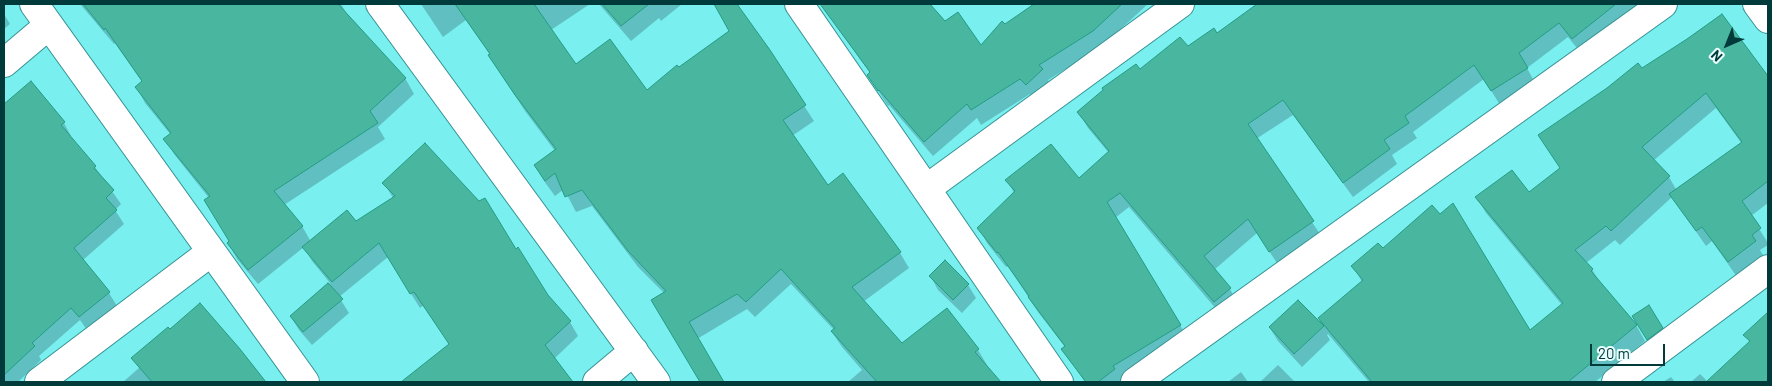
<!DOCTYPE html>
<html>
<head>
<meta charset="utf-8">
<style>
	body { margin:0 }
	#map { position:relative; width:1772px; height:386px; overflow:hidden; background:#79eff0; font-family:Barlow,sans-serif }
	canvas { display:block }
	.frame { position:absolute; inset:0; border:5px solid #013a3b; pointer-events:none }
	.north { position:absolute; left:1702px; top:20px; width:50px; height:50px; -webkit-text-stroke:4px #eafffe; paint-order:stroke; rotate:224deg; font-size:14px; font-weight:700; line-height:20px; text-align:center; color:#013a3b }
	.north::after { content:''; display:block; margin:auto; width:18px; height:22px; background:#013a3b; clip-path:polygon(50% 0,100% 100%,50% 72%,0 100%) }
	.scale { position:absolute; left:1590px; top:344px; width:75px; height:22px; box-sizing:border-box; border:2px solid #013a3b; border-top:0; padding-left:6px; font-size:15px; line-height:18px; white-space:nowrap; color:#013a3b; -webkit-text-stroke:4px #eafffe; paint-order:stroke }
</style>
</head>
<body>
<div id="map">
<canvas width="1772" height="386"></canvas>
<div class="frame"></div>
<div class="north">N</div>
<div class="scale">20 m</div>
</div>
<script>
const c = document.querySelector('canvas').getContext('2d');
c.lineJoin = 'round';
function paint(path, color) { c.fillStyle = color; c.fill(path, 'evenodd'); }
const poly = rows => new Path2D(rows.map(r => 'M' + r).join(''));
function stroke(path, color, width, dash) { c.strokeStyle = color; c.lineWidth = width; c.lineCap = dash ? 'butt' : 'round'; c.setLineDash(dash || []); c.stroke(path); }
paint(poly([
	[80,4,341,4,347,14,405,78,414,94,378,127,385,139,284,205,302,226,311,242,356,223,393,198,384,183,515,251,547,296,570,322,578,336,554,359,572,382,403,382,450,345,424,305,420,308,388,257,339,297,349,313,312,345,299,330,291,317,330,283,312,261,304,247,258,284,237,259,228,243,230,242,209,198,174,154,165,139,171,135,145,103,137,88,143,83,115,43,114,44],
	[421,4,590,4,551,30,575,66,647,92,731,31,715,4,737,4,814,121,792,136,828,187,843,175,900,253,909,268,863,302,902,344,978,350,987,365,986,366,999,382,848,382,862,370,842,347,832,332,834,330,791,284,755,317,747,309,697,339,722,382,701,382,652,300,664,293,638,267,592,206,576,212,564,189,555,196,544,181,535,165,555,151,525,111,499,71,491,55,466,20,443,37],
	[599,4,682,4,661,21,659,18,631,41],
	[821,4,928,4,945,22,981,47,1005,25,1035,4,1148,4,1102,46,1048,80,1051,85,1036,100,1030,94,981,125,977,118,933,156,889,105,888,106,868,75,870,73],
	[1260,4,1660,4,1581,53,1568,37,1527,68,1535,83,1500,105,1484,79,1413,132,1417,138,1392,155,1397,164,1353,197,1293,115,1256,139,1322,237,1279,266,1257,233,1214,270,1230,289,1238,304,1223,317,1129,207,1115,218,1189,340,1121,382,1085,382,1062,349,1065,347,1038,312,1008,266,1006,267,987,243,979,228,1014,193,1007,180,1079,180,1109,153,1088,128,1079,113,1140,71,1217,35],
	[4,14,10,24,4,29],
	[1722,15,1768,78,1768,203,1751,216,1768,243,1768,245,1760,250,1764,257,1737,277,1712,241,1706,246,1672,197,1620,245,1615,240,1586,263,1592,269,1601,285,1636,325,1645,341,1595,382,1369,382,1328,334,1327,335,1330,340,1302,367,1278,341,1270,328,1298,301,1324,328,1319,319,1362,282,1353,266,1383,250,1530,332,1562,305,1486,213,1477,198,1529,194,1561,169,1641,69,1688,40],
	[1716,108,1742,144,1677,191,1669,177,1653,161],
	[31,83,64,123,71,136,70,137,95,167,121,204,115,210,124,224,83,260,109,293,117,306,87,330,80,320,39,356,41,360,18,382,4,382,4,106],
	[945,262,968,285,976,298,962,313,938,290,931,277],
	[1649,307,1666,335,1651,346,1634,316],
	[1768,318,1768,382,1708,382,1750,343,1745,335],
	[239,349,265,382,123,382,139,368,133,358],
	[1278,365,1295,382,1260,382],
	[1241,372,1248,382,1228,382],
	[1700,374,1708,382,1691,382],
	[1671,377,1675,382,1663,382]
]), '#0003');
const building = poly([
	[83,4,338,4,406,78,370,111,378,123,274,191,303,226,248,270,227,243,229,241,204,200,210,196,163,139,171,133,135,87,142,81,105,28,104,30,83,4],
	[455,4,534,4,576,64,610,39,647,90,677,65,679,67,729,31,714,4,737,4,770,50,806,105,783,120,828,185,843,173,901,252,852,287,902,343,947,308,979,349,975,352,1001,382,877,382,831,331,835,328,781,269,746,302,737,294,689,322,724,382,700,382,651,300,666,291,628,251,582,190,565,197,555,173,545,181,534,165,556,149,515,95,488,55,490,54,455,4],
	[602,4,649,4,621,26,602,4],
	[820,4,930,4,945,21,958,12,981,45,1002,21,1005,24,1034,4,1122,4,1093,31,1039,65,1043,69,1026,85,1020,79,971,110,967,104,924,142,879,90,878,91,867,75,870,72,820,4],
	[1257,4,1616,4,1572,39,1559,23,1519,53,1528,68,1491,91,1474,65,1405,116,1409,123,1384,140,1390,149,1343,183,1283,100,1248,124,1314,221,1269,252,1248,219,1204,256,1231,288,1214,302,1120,193,1107,202,1181,325,1113,366,1115,369,1098,382,1086,382,1061,349,1065,346,1028,297,1029,296,998,252,997,253,977,228,1015,191,1005,180,1051,144,1079,178,1109,151,1077,112,1103,90,1102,88,1136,64,1140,69,1180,37,1188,46,1214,28,1217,33,1257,4],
	[1722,14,1768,76,1768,181,1742,201,1761,228,1752,235,1756,241,1728,262,1702,227,1696,231,1669,194,1742,142,1706,93,1642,147,1670,176,1611,231,1606,226,1575,250,1593,269,1591,271,1637,325,1568,382,1372,382,1318,318,1363,280,1351,266,1378,243,1383,248,1432,205,1440,214,1453,203,1530,330,1563,303,1475,197,1512,170,1529,192,1560,168,1538,135,1607,88,1638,63,1642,68,1687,39,1722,14],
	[31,81,65,122,61,125,96,166,94,168,114,190,106,198,117,210,74,248,110,292,79,317,71,308,32,343,35,346,4,375,4,104,31,81],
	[425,143,479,201,485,198,516,249,518,247,548,295,571,321,545,345,573,382,401,382,449,344,414,292,410,294,379,243,332,282,302,247,347,210,356,221,395,196,382,183,425,143],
	[945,260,969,284,953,300,929,276,945,260],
	[328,283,343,299,303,332,290,316,328,283],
	[1298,300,1324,326,1294,354,1269,327,1298,300],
	[200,303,240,349,266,382,152,382,131,358,168,327,170,329,200,303],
	[1649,305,1663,328,1647,340,1632,316,1649,305],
	[1768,312,1768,382,1706,382,1750,341,1743,335,1768,312]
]);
paint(building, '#49b79f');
stroke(building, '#249b84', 1);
const minor = poly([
	[34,4,305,382],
	[380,4,656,382],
	[799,4,1059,382],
	[1757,4,1768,19],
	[4,63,49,25],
	[926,189,1180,4],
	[39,382,211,252],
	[597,382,634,351],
	[1135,382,1663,4],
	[1616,382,1768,269]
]);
stroke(minor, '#379293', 30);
stroke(minor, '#fff', 28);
</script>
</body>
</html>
